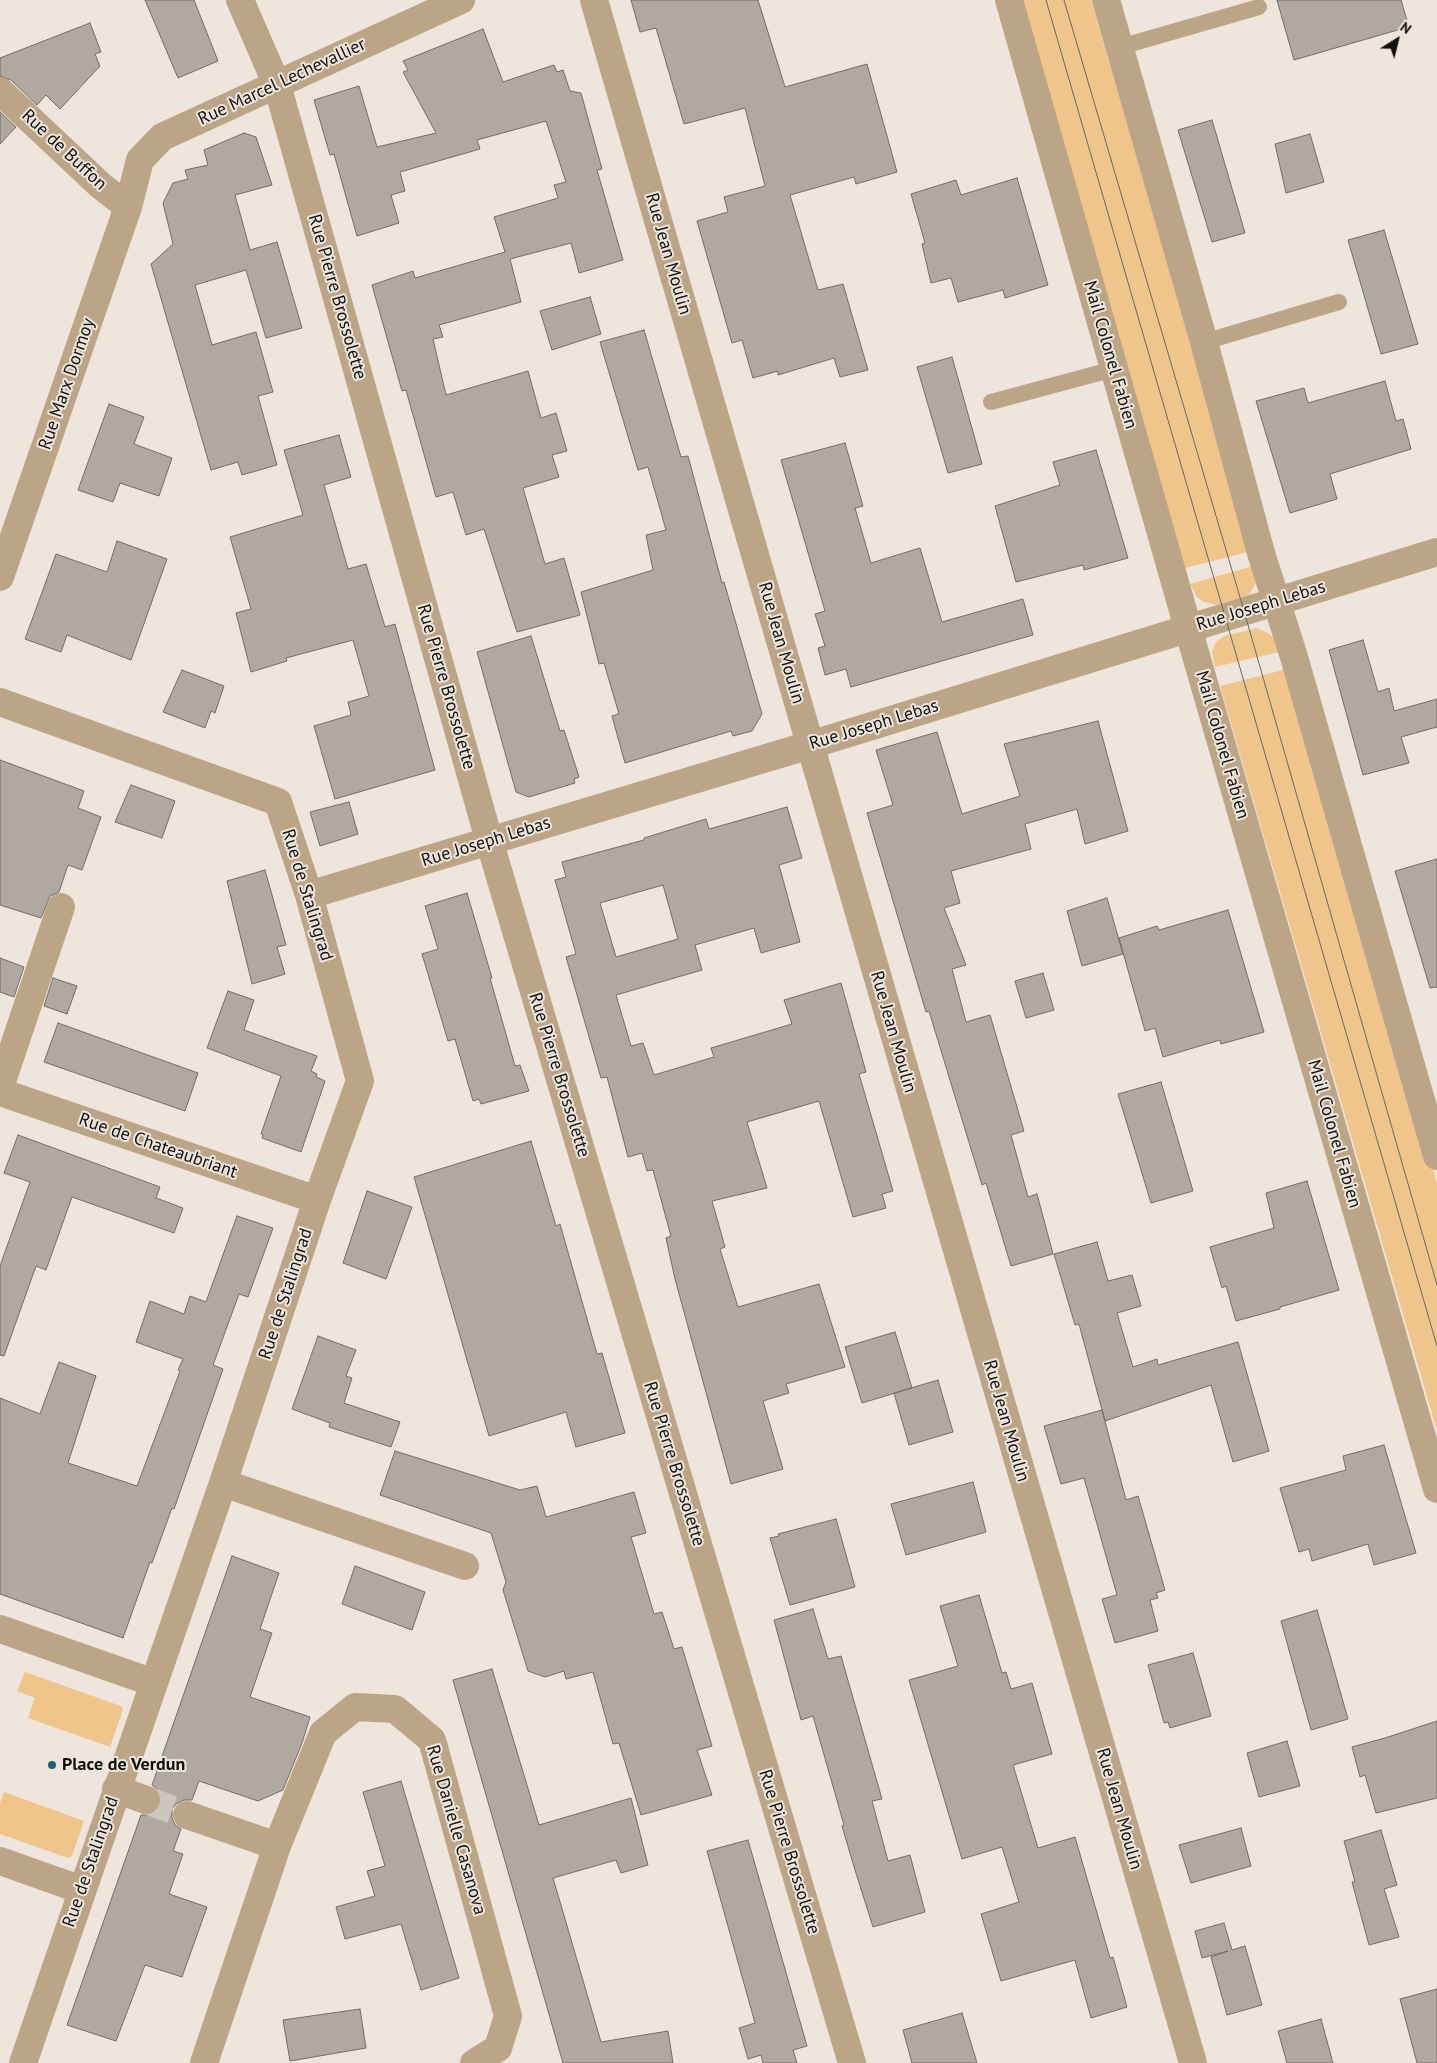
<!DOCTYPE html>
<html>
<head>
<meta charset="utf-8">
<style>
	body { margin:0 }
	#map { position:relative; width:1437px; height:2063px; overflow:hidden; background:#eee6dd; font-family:"PT Sans",sans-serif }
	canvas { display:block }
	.north { position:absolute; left:1372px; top:15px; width:50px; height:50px; -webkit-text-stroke:4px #eee6dd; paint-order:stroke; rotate:36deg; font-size:14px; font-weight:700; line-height:20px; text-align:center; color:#12100d }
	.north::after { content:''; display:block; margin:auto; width:18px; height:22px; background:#12100d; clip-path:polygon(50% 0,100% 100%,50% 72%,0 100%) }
</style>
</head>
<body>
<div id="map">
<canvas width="1437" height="2063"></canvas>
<div class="north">N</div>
</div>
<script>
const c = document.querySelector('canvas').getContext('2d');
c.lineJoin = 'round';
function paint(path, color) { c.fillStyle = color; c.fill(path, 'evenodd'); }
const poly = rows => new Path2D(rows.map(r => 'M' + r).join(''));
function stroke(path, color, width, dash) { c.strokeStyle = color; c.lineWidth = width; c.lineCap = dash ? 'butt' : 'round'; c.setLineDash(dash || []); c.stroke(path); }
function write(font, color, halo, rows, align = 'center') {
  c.font = font + ' "PT Sans",sans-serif'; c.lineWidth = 4; c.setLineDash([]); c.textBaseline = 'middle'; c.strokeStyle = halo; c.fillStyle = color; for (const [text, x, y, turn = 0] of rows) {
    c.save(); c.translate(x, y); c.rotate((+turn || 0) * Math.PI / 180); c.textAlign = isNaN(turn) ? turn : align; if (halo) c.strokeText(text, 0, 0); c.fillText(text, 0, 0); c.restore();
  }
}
paint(poly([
	[1021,0,1091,0,1252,551,1185,568],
	[1257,565,1260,575,1249,595,1216,605,1204,602,1197,597,1190,584],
	[1257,628,1268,633,1275,639,1279,652,1215,667,1212,652,1216,642,1224,636],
	[1287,669,1437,1183,1437,1431,1220,686],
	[25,1672,121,1706,123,1710,110,1747,28,1718,35,1698,17,1691],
	[4,1792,84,1821,72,1856,68,1858,0,1834,0,1803]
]), '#efc58b');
const building = poly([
	[145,0,194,0,218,61,178,78,145,0],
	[631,0,758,0,785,87,867,64,897,172,856,184,854,177,790,195,818,290,843,284,868,370,840,377,834,358,778,375,778,371,753,378,742,340,732,343,697,221,728,212,724,197,765,186,745,108,684,124,656,28,640,32,631,0],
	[1277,0,1401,0,1408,24,1408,27,1294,60,1277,0],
	[90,23,101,52,95,54,100,66,60,109,46,95,37,105,11,80,0,76,0,58,90,23],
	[483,29,503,82,554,65,557,72,563,70,570,91,581,93,602,169,597,170,623,260,579,273,571,243,510,259,521,302,439,325,443,337,433,339,446,395,528,371,541,418,556,413,567,451,552,455,559,477,523,488,545,564,564,558,580,615,517,632,484,529,466,535,453,492,436,497,406,390,402,391,372,285,413,271,415,278,505,252,494,217,558,198,554,185,566,182,546,121,477,140,480,149,400,172,405,191,391,195,399,223,357,236,334,154,330,155,314,100,359,86,377,147,436,133,403,72,408,70,403,61,483,29],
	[0,112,16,127,0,144,0,112],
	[1212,120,1245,233,1212,242,1178,130,1212,120],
	[244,133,256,137,272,185,235,195,250,250,277,242,302,328,266,338,246,270,195,285,212,345,256,332,273,392,258,396,277,465,242,475,238,462,211,470,151,264,173,244,163,203,173,183,188,179,185,170,208,165,204,150,244,133],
	[1310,134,1324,182,1286,193,1275,144,1310,134],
	[1017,178,1048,285,1005,298,1003,290,958,302,951,278,931,283,922,244,925,243,911,194,956,180,961,195,1017,178],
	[1384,230,1418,344,1381,354,1348,240,1384,230],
	[590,297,601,334,552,350,540,311,590,297],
	[644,330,681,457,688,456,722,583,724,582,762,714,752,731,733,736,731,731,625,763,612,716,619,714,604,663,599,664,581,592,653,570,646,535,666,530,648,467,638,470,600,342,644,330],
	[952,357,982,464,948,473,917,367,952,357],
	[1385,381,1396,421,1403,419,1411,449,1330,474,1337,499,1290,513,1256,401,1304,388,1308,403,1385,381],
	[109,404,144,417,134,444,172,458,159,496,120,483,113,502,78,490,109,404],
	[339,435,351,477,324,485,348,569,366,564,385,627,395,624,435,770,335,799,314,726,351,715,348,702,369,696,353,640,286,658,287,661,251,672,236,613,251,609,230,537,303,515,284,450,339,435],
	[845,443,863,506,855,508,871,563,920,548,942,622,1023,599,1033,635,851,687,846,669,825,675,818,648,825,646,815,614,825,611,781,460,845,443],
	[1096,450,1128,558,1084,570,1083,565,1016,582,995,506,1060,485,1053,462,1096,450],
	[117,541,167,559,131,660,67,635,61,652,25,639,56,554,107,572,117,541],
	[531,636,560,731,564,730,579,777,574,779,575,783,529,797,516,792,477,652,531,636],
	[1363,640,1378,692,1389,688,1394,711,1437,699,1437,727,1401,737,1409,763,1363,775,1329,650,1363,640],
	[182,670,224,686,215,713,211,711,205,728,163,712,182,670],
	[1098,721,1128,831,1085,844,1077,809,1025,824,1031,849,951,871,960,903,944,908,966,965,952,969,966,1022,990,1015,1024,1131,1011,1135,1028,1197,1037,1194,1053,1254,1011,1266,986,1183,982,1185,929,1011,926,1012,867,813,893,805,876,750,937,732,962,814,1020,796,1004,744,1098,721],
	[0,760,84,791,78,808,101,817,82,870,68,865,59,892,50,896,41,918,0,905,0,760],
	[131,785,175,801,162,838,115,822,131,785],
	[349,802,358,834,320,846,310,812,349,802],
	[787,807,802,858,779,865,800,942,761,953,754,928,695,945,702,970,616,995,631,1046,643,1043,654,1075,714,1057,711,1048,792,1024,784,1000,841,983,866,1072,859,1074,893,1191,882,1194,886,1208,853,1217,819,1101,747,1122,767,1188,712,1201,725,1247,720,1249,738,1307,819,1284,845,1367,786,1384,789,1393,763,1401,783,1469,731,1484,675,1279,666,1238,671,1236,653,1170,647,1171,642,1153,628,1157,607,1077,601,1078,566,957,576,954,555,880,566,877,562,862,644,840,644,838,706,819,709,829,787,807],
	[663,885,678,939,616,957,600,903,663,885],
	[1437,859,1437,987,1430,988,1395,871,1437,859],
	[265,870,286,945,277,947,285,974,252,984,227,881,265,870],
	[467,893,492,978,490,978,515,1066,520,1065,529,1091,481,1104,479,1099,473,1101,455,1039,448,1041,422,954,438,949,425,906,467,893],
	[1107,898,1123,954,1082,966,1067,911,1107,898],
	[1228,910,1264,1032,1221,1044,1220,1040,1163,1057,1155,1028,1145,1031,1119,938,1157,926,1159,930,1228,910],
	[0,958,24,967,14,997,0,992,0,958],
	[1043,973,1054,1010,1026,1018,1015,981,1043,973],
	[53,978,77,986,67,1014,44,1006,53,978],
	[228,991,254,1000,244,1030,317,1056,311,1071,317,1074,316,1077,325,1081,301,1152,262,1138,263,1135,261,1134,281,1076,207,1048,228,991],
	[58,1023,198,1073,185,1111,44,1062,58,1023],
	[1161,1082,1193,1191,1151,1203,1118,1094,1161,1082],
	[18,1135,160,1187,156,1198,183,1208,174,1233,72,1197,46,1270,36,1266,4,1356,0,1355,0,1266,30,1182,4,1173,18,1135],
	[531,1141,556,1226,560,1224,597,1354,602,1353,625,1433,576,1447,566,1412,489,1436,414,1177,531,1141],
	[1307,1181,1339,1290,1280,1307,1280,1309,1236,1321,1226,1286,1222,1288,1210,1247,1274,1228,1266,1193,1307,1181],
	[367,1191,412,1207,386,1279,343,1263,367,1191],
	[237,1216,273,1228,248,1297,239,1294,213,1365,223,1369,174,1509,172,1508,152,1563,150,1562,123,1638,0,1594,0,1398,40,1414,59,1362,96,1376,68,1463,137,1486,180,1371,178,1370,183,1359,136,1342,150,1301,184,1314,190,1296,206,1302,237,1216],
	[1097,1242,1108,1281,1132,1275,1141,1306,1117,1313,1133,1367,1157,1359,1158,1365,1238,1342,1269,1451,1233,1462,1211,1385,1105,1421,1079,1324,1075,1325,1054,1254,1097,1242],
	[895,1332,912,1388,862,1403,845,1347,895,1332],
	[318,1336,356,1350,346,1376,352,1378,344,1403,400,1422,391,1447,329,1427,330,1423,292,1409,318,1336],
	[938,1380,953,1432,909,1445,894,1393,938,1380],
	[1102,1410,1126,1500,1138,1496,1165,1590,1156,1593,1158,1598,1150,1600,1158,1631,1115,1643,1102,1599,1117,1595,1084,1478,1061,1484,1044,1426,1102,1410],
	[1384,1445,1416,1553,1374,1565,1368,1544,1312,1561,1309,1549,1299,1552,1280,1488,1346,1470,1343,1456,1384,1445],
	[395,1451,520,1490,537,1486,546,1517,634,1492,646,1533,631,1537,654,1614,662,1612,674,1649,682,1647,712,1746,697,1750,712,1795,641,1815,619,1743,613,1744,593,1672,566,1679,564,1671,545,1677,528,1671,503,1590,506,1582,491,1533,380,1495,395,1451],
	[973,1482,986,1532,906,1555,891,1504,973,1482],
	[836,1519,855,1587,790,1605,770,1538,779,1536,778,1534,836,1519],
	[232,1556,279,1573,260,1629,272,1633,250,1697,310,1717,302,1743,283,1790,258,1801,199,1781,192,1800,184,1800,176,1804,172,1809,172,1818,175,1825,181,1829,173,1851,183,1854,169,1894,207,1907,182,1977,145,1965,116,2041,67,2025,141,1815,149,1815,156,1812,161,1805,161,1797,158,1790,152,1785,232,1556],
	[355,1566,425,1592,412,1630,342,1604,355,1566],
	[979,1595,1002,1673,1006,1672,1011,1689,1032,1683,1052,1754,1013,1765,1038,1848,1075,1837,1110,1958,1113,1957,1127,2007,1091,2018,1075,1960,1001,1981,981,1914,1019,1902,1002,1847,962,1859,909,1680,958,1666,940,1606,979,1595],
	[813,1609,828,1659,841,1656,882,1799,872,1801,888,1861,910,1855,925,1912,873,1927,855,1870,842,1826,844,1825,813,1716,801,1720,774,1620,813,1609],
	[1317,1610,1348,1719,1311,1730,1281,1621,1317,1610],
	[1193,1653,1211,1716,1170,1728,1168,1722,1164,1723,1148,1665,1193,1653],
	[492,1669,539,1825,631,1798,648,1865,621,1873,616,1860,553,1878,601,2042,668,2031,673,2063,563,2063,453,1680,492,1669],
	[1437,1721,1437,1798,1376,1813,1365,1775,1360,1777,1352,1747,1385,1738,1437,1721],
	[1287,1741,1300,1786,1259,1797,1247,1753,1287,1741],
	[401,1781,459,1978,421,1990,401,1924,345,1939,336,1907,375,1896,367,1871,385,1866,363,1792,401,1781],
	[1241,1828,1251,1866,1191,1883,1179,1845,1241,1828],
	[1381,1830,1397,1885,1384,1889,1399,1937,1369,1945,1352,1882,1355,1882,1344,1841,1381,1830],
	[748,1840,807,2046,793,2050,797,2063,763,2063,761,2055,748,2059,739,2028,755,2023,707,1851,748,1840],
	[1224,1923,1232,1950,1245,1946,1262,2005,1227,2015,1211,1957,1228,1951,1202,1958,1195,1931,1224,1923],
	[1437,1989,1437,2063,1417,2063,1400,1999,1437,1989],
	[360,2009,366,2048,290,2061,283,2020,360,2009],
	[962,2013,977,2063,912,2063,903,2030,962,2013],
	[1321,2019,1333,2063,1287,2063,1278,2031,1321,2019]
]);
paint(building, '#b0a9a1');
stroke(building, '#736d65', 1);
stroke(poly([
	[146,1800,187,1815]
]), '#cdc6be', 28, [28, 14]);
stroke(poly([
	[1120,47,1259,7],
	[1204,342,1339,302],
	[991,402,1114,369]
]), '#bca587', 16);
stroke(poly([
	[240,0,277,85,285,113,489,840,852,2063],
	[594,0,1193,2063],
	[1009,0,1188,628,1437,1489],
	[1106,0,1204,342,1261,553,1294,657,1437,1156],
	[0,91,100,185,128,207],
	[0,577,128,207,140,160,162,137,461,0],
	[0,702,278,802,309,895,360,1081,317,1200,223,1483,23,2063],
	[309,895,810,745,1437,552],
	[0,1087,61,907],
	[0,1092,317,1200],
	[223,1483,465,1566],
	[0,1629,154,1683],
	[116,1789,146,1800],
	[187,1815,277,1846],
	[0,1861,82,1890],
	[204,2063,277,1846,323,1733,355,1707,395,1709,432,1740,508,2016,498,2048,474,2063]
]), '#bca587', 28);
stroke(poly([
	[1046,0,1437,1346],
	[1064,0,1244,611,1437,1285]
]), '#6c6762', 1);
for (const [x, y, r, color] of [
	[52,1765,5,"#1a6271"]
]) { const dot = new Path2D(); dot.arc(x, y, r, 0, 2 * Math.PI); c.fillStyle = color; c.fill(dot); stroke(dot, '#eee6dd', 2); }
write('18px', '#12100d', '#eee6dd', [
	["Rue Marcel Lechevallier",282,82,-25],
	["Rue de Buffon",64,150,43],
	["Rue Jean Moulin",668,254,74],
	["Rue Pierre Brossolette",337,297,74],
	["Mail Colonel Fabien",1110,355,74],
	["Rue Marx Dormoy",67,384,-71],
	["Rue Joseph Lebas",1261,606,-17],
	["Rue Jean Moulin",781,643,74],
	["Rue Pierre Brossolette",446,687,74],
	["Rue Joseph Lebas",874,725,-17],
	["Mail Colonel Fabien",1222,745,74],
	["Rue Joseph Lebas",486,842,-17],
	["Rue de Stalingrad",307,895,73],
	["Rue Jean Moulin",893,1032,74],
	["Rue Pierre Brossolette",559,1075,73],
	["Mail Colonel Fabien",1334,1134,74],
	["Rue de Chateaubriant",158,1146,19],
	["Rue de Stalingrad",286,1294,-72],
	["Rue Jean Moulin",1006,1421,74],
	["Rue Pierre Brossolette",674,1464,73],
	["Rue Jean Moulin",1119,1809,74],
	["Rue Danielle Casanova",456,1830,74],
	["Rue Pierre Brossolette",789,1852,73],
	["Rue de Stalingrad",91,1862,-71]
]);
write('bold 18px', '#12100d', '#eee6dd', [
	["Place de Verdun",62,1765]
], 'left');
</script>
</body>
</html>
